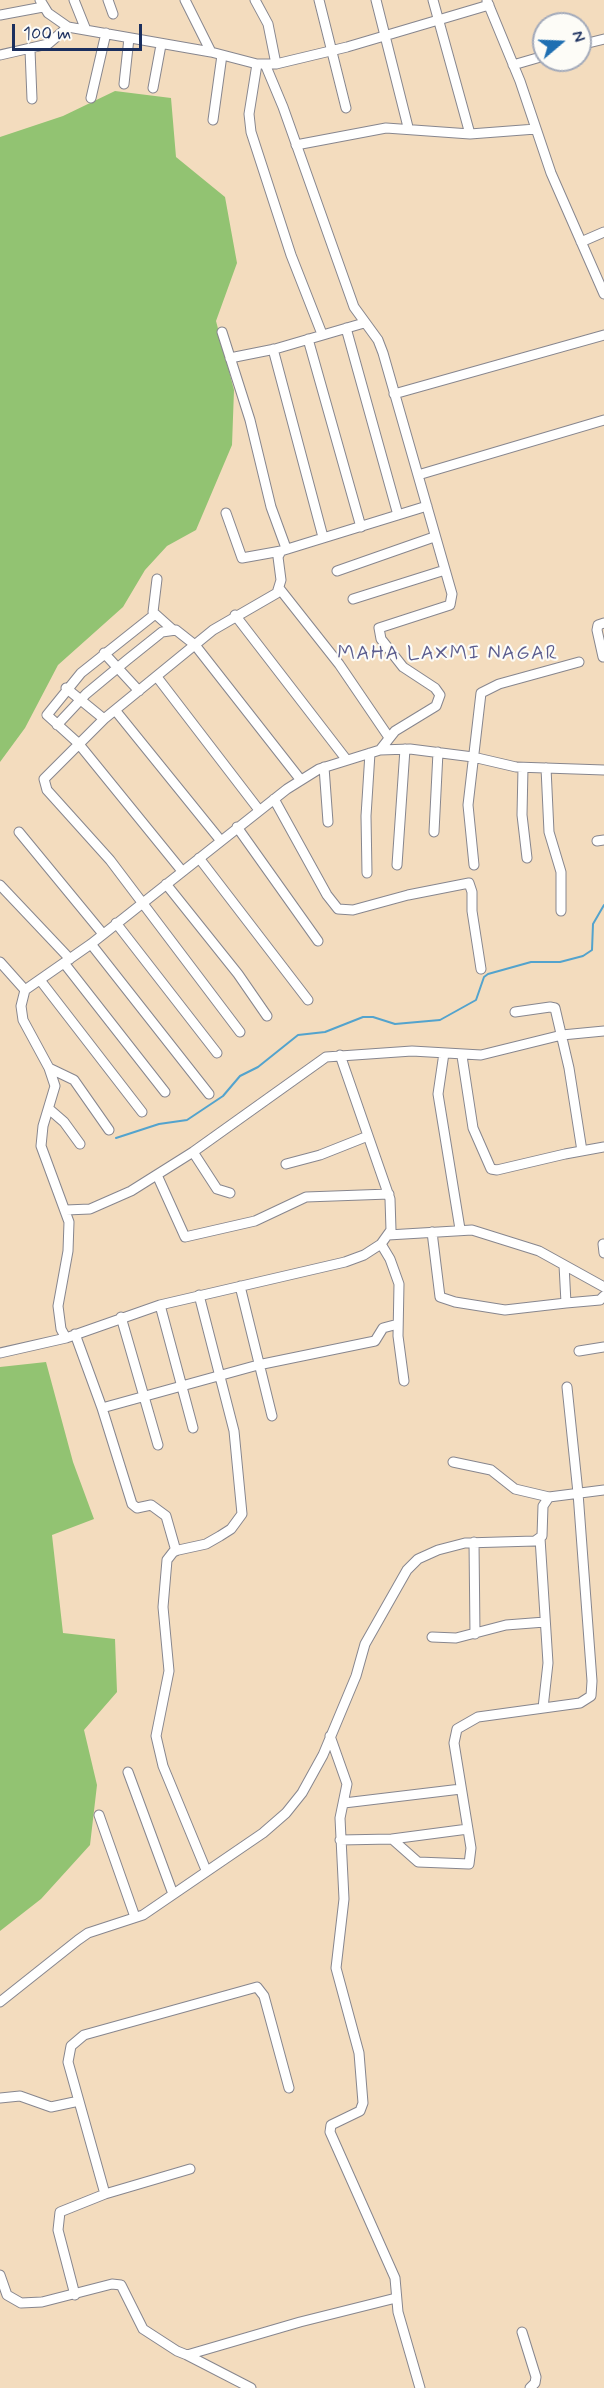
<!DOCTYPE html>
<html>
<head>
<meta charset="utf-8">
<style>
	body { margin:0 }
	#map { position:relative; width:604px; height:2388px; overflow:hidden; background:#f3dcbe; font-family:Mynerve,sans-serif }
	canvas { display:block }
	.north { position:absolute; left:532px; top:12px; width:60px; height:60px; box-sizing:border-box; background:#fdfcf7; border:2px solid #a3aaba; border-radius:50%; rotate:71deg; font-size:16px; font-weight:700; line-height:24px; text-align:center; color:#1b2f5e }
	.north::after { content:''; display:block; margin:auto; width:21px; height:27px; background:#1f6fb2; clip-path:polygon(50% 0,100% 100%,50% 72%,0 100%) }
	.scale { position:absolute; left:12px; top:24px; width:130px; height:27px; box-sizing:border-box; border:3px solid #1b2f5e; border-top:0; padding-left:8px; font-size:18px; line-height:21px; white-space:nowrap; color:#1b2f5e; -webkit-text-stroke:4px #fdfcf7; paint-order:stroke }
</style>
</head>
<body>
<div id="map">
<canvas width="604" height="2388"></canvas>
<div class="north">N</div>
<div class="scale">100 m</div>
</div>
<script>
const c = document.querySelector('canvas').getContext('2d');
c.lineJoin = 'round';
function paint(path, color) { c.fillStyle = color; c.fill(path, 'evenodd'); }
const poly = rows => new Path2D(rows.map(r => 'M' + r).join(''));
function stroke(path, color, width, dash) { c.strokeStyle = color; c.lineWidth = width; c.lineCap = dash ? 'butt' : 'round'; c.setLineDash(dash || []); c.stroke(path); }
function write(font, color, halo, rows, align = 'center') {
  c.font = font + ' Mynerve,sans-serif'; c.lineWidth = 4.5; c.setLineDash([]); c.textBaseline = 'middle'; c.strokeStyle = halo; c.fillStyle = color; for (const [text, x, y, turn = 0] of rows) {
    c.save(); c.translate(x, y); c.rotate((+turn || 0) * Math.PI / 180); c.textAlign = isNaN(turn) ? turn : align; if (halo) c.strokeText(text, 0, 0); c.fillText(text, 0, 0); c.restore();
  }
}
paint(poly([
	[115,91,171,98,176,157,225,197,237,263,216,321,234,390,232,445,196,530,167,546,145,570,123,607,58,665,25,728,0,762,0,137,63,116],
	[46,1362,73,1462,94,1519,52,1535,63,1633,115,1639,117,1692,84,1730,97,1785,90,1845,41,1899,0,1931,0,1367]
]), '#92c372');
stroke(poly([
	[116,1138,159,1124,187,1120,223,1096,240,1076,258,1067,298,1035,325,1032,363,1017,373,1017,395,1024,440,1020,476,1000,484,977,488,974,531,962,560,962,583,956,592,950,593,924,604,905]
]), '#53a3cd', 2);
const minor = poly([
	[40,0,48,13,68,27,211,52,257,64,276,64,347,47,489,5],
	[74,0,86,30],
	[108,0,113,14],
	[185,0,211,52],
	[255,0,268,24,276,64],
	[319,0,346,108],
	[376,0,408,127],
	[433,0,470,134],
	[487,1,520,81,551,173,604,294],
	[0,15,43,7],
	[580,45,604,39],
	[30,50,32,99],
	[0,55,48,44,68,27],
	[257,64,249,114,251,132,291,255,322,334],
	[265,64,283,107,354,307,378,340,383,353,452,594,450,605,379,628,381,639,403,667,435,688,440,695,436,706,395,731,380,750],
	[513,65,544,56],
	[124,84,129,38],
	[153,88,161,45],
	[91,98,106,33],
	[213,120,222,55],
	[296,145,386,128,470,134,536,129],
	[581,242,604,232],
	[346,328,398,515],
	[222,332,250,420,271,507,286,548],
	[308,339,361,527],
	[273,349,323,537],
	[230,358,275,349,364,323],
	[394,394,604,335],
	[418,475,604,420],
	[226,513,242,558,281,551],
	[337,571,434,537],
	[157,579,153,612,172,629],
	[279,588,339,664,388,736],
	[353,599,445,570],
	[154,615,81,673,47,715,78,743,182,871],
	[235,615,346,759],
	[104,653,139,691],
	[603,657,597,630,598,625,604,623],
	[157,677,259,810],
	[66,688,104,719],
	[115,710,221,841],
	[57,725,86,694,127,660,162,632,176,630,195,645,300,779],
	[324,767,328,822],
	[523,768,522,815,527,858],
	[546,768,549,832,561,872,561,911],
	[274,799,327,895,338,909,353,910,408,895,469,883,472,892,472,911,481,969],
	[237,827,318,941],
	[19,832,103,934],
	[434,832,438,752],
	[597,841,604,840],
	[199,858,308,1000],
	[397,865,405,749],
	[474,865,468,805,481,693,499,684,579,662],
	[367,873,366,816,370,753],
	[166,884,238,974,267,1016],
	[0,885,70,959],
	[116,923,217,1053],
	[91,944,209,1094],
	[0,962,25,990],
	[64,963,165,1092],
	[40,980,142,1112],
	[515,1012,550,1007,555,1008,569,1068,582,1151],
	[240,1032,110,860,47,790,44,779,104,719,213,630,277,593,281,580,278,557,281,551,427,506],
	[444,1053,438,1094,460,1229],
	[462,1056,473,1128,491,1169,497,1170,565,1154,604,1147],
	[49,1068,74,1080,109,1130],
	[49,1109,64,1122,80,1144],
	[193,1152,217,1189,230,1193],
	[286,1164,320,1155,368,1136],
	[157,1175,185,1237,255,1221,306,1197,389,1194],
	[66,1210,90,1209,131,1191,193,1152,326,1057,412,1051,481,1055,562,1035,604,1031],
	[432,1232,440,1297,455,1302,505,1310,566,1303],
	[388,1235,472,1230,539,1251,604,1287],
	[381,1244,390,1259,399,1284,398,1336,404,1381],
	[603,1244,604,1253],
	[564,1265,566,1303,600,1300,604,1296],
	[240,1286,272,1416],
	[199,1295,234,1431,242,1514,231,1529,220,1536,206,1544,174,1551,167,1560,163,1607,169,1671,156,1736,163,1766,206,1870],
	[160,1305,193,1428],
	[121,1317,158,1445],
	[75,1334,102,1408,132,1504,137,1508,151,1505,166,1516,176,1551],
	[66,1338,61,1329,58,1306,68,1251,69,1222,41,1146,43,1126,55,1086,49,1068,23,1020,21,1006,25,990,91,944,287,789,319,769,380,750,410,749,473,757,516,767,604,770],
	[579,1351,604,1347],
	[0,1353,66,1338,160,1305,345,1262,364,1255,381,1244,391,1230,390,1199,340,1055],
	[102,1408,258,1365,375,1341,383,1328,398,1324],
	[453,1462,491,1470,515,1489,549,1497],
	[540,1538,548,1663,543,1708],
	[474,1542,475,1634],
	[432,1637,456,1638,506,1625,545,1622],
	[330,1736,347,1784,340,1818,344,1899,336,1968,359,2053,363,2103,360,2111,331,2125,330,2132,395,2278,398,2312,420,2388],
	[128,1772,173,1894],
	[344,1803,461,1789],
	[99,1815,135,1917],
	[392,1839,468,1829],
	[340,1840,392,1839,418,1862,469,1864,471,1848,454,1743,457,1729,478,1717,580,1703,591,1696,592,1681,578,1493,567,1387],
	[0,2002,78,1940,88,1933,143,1915,263,1833,286,1813,302,1793,323,1755,356,1676,365,1644,407,1570,418,1559,438,1550,465,1543,535,1541,542,1536,543,1506,549,1497,604,1490],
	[0,2098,20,2096,51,2107,79,2101],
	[105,2194,68,2062,71,2046,84,2035,257,1987,264,1996,289,2088],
	[0,2275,7,2295,21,2303,42,2302,112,2284,121,2285,143,2329,177,2351,187,2355,300,2322,396,2298],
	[75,2295,58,2230,60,2212,105,2194,190,2169],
	[522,2332,536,2377,535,2383,530,2388],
	[187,2355,251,2388]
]);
stroke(minor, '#87868e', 11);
stroke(minor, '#fff', 9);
c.letterSpacing = '1.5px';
write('20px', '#5b5c8e', '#fdfcf7', [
	["MAHA LAXMI NAGAR",448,655]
]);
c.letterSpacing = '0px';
</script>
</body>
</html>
